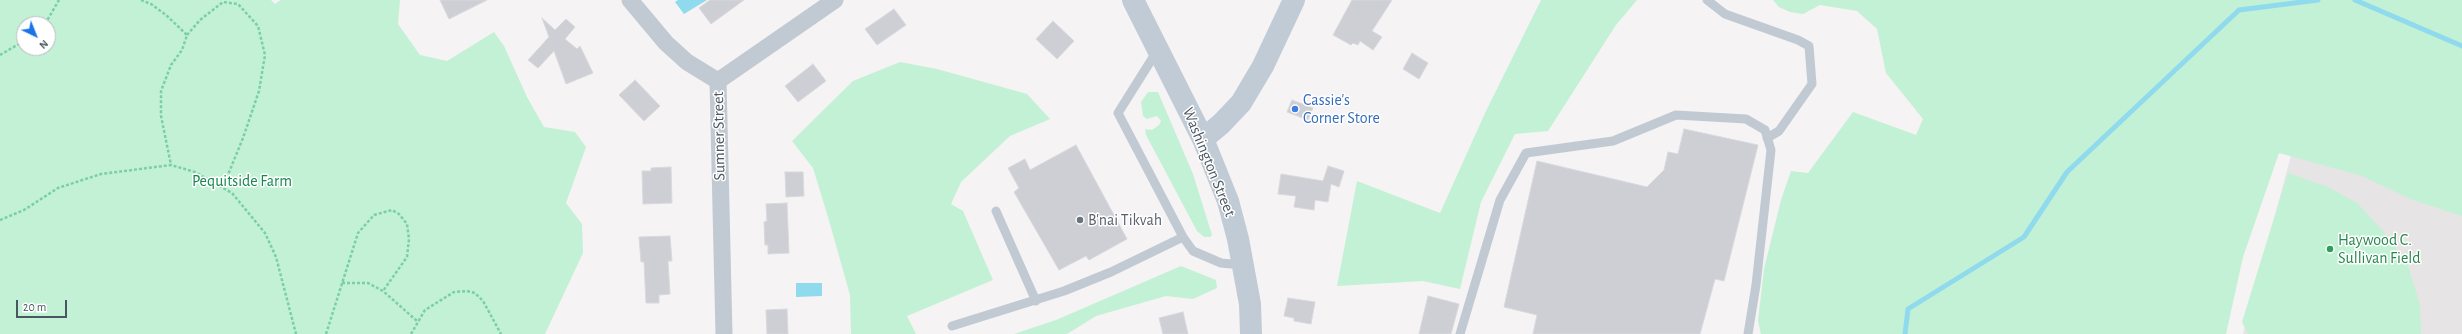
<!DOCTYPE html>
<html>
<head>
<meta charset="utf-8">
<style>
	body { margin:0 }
	#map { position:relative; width:2462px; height:334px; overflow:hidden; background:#f5f3f3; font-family:"Alegreya Sans",sans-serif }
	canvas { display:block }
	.north { position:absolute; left:16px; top:16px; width:40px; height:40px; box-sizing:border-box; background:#fff; border:1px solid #b7bbc0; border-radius:50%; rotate:137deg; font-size:11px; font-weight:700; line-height:16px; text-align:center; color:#4a5661 }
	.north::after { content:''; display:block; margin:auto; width:14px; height:18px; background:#1a73e8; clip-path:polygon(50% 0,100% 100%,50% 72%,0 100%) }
	.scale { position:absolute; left:16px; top:300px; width:51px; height:18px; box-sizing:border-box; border:2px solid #4a5661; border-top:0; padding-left:5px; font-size:12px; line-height:14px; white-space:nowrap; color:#4a5661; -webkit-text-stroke:3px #fff; paint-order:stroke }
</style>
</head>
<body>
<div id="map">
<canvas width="2462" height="334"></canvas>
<div class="north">N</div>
<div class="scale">20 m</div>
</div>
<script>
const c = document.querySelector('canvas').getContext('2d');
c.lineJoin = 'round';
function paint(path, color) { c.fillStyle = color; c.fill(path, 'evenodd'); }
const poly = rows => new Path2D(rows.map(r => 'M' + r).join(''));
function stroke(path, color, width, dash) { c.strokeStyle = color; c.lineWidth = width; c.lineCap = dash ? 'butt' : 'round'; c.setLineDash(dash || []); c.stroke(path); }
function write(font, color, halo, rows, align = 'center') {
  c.font = font + ' "Alegreya Sans",sans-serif'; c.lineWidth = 3; c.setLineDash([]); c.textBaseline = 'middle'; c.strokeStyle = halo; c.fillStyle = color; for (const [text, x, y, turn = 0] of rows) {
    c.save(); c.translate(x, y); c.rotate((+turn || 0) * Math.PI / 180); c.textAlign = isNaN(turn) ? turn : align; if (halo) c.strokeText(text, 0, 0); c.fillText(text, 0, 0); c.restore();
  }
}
paint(poly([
	[2303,111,2462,156,2462,334,2243,334]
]), '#e6e4e5');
paint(poly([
	[0,0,271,0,275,4,281,0,400,0,398,24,420,55,447,61,494,32,504,46,527,97,544,127,575,132,586,147,566,203,582,224,583,253,545,334,0,334],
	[24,24,48,24,48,48,24,48],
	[1541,0,1637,0,1616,25,1548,131,1515,134,1481,202,1460,289,1423,281,1337,286,1357,181,1440,213,1486,111],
	[1773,0,2462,0,2462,216,2410,199,2362,176,2279,153,2243,257,2226,334,1761,334,1758,321,1764,269,1781,200,1791,171,1808,173,1853,112,1916,135,1923,119,1886,73,1877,29,1857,11,1820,5,1803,14,1790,12,1779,7],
	[900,62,937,69,1027,94,1050,119,1010,136,961,182,951,204,963,211,993,280,907,316,916,334,851,334,850,295,828,217,813,168,792,141,853,81],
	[1148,92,1158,92,1193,174,1212,235,1210,237,1204,237,1197,231,1146,135,1145,129,1152,130,1159,125,1161,121,1157,116,1147,119,1143,116,1141,102],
	[2288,173,2328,187,2357,203,2385,233,2408,266,2420,305,2421,334,2248,334,2242,322],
	[1181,266,1216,280,1217,288,1193,299,1166,296,1096,316,1067,334,1014,334,1056,320]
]), '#c3f1d5');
paint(poly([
	[678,0,707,0,684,14,675,2],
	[796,283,822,283,822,296,796,297]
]), '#90daee');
stroke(poly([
	[2355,0,2462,46],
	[1905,334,1908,309,2024,237,2067,172,2239,10,2318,0]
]), '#90daee', 5);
const building = poly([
	[440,0,487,0,449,19,440,0],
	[710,0,744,0,711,24,699,8,710,0],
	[1352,0,1392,0,1372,31,1382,37,1373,50,1360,41,1358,45,1353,43,1351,45,1333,35,1352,0],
	[894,9,906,25,877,45,865,29,894,9],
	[542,18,555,30,566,19,575,27,565,39,577,49,580,46,593,73,566,84,554,51,538,68,528,60,549,37,542,18],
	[1053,21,1074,41,1057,59,1036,39,1053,21],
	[1412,53,1428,63,1419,79,1403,69,1412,53],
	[813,64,826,81,798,102,785,86,813,64],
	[635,80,660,106,644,121,619,95,635,80],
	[1292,100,1313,108,1308,120,1287,112,1292,100],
	[1684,129,1758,145,1724,281,1715,279,1700,334,1533,334,1537,315,1504,307,1537,161,1647,187,1664,170,1668,152,1678,154,1684,129],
	[1076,145,1127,239,1089,260,1086,256,1059,270,1014,192,1019,188,1008,168,1025,159,1030,170,1076,145],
	[1328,166,1344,171,1339,187,1331,184,1328,202,1315,200,1314,210,1294,207,1296,196,1278,194,1281,174,1323,181,1328,166],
	[671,167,672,203,643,204,642,171,651,171,651,168,671,167],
	[785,172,803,172,804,196,786,197,785,172],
	[787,203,789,253,768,254,768,245,765,245,764,222,767,221,766,204,787,203],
	[670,236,672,261,668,261,670,294,659,295,659,303,646,303,644,262,641,262,639,237,670,236],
	[1428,296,1459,304,1451,334,1419,334,1428,296],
	[1288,298,1315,302,1311,324,1294,321,1294,318,1284,316,1288,298],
	[787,309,788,334,767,334,766,310,787,309],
	[1183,312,1188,334,1163,334,1159,318,1183,312]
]);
paint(building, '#cdcfd5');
stroke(building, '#d7d9de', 1);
stroke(poly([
	[141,0,151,4,166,15,187,35,182,50,171,65,161,91,161,116,171,165],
	[45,24,59,0],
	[187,35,200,20,223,2,238,4,258,26,265,55,259,91,243,138,223,187],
	[0,55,24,41],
	[0,220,24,210,58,188,101,174,171,165,195,172,232,193,265,233,276,257,296,334],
	[342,283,368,283,383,291,417,321],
	[326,334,358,233,374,215,392,210,399,214,407,224,409,239,407,257,383,291],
	[411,334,425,310,454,292,467,291,475,293,483,301,501,334]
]), '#7ad0a6', 2.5, [3, 2]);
stroke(poly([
	[1707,0,1725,14,1798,40,1809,46,1812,84,1779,131,1767,138],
	[1157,51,1118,113,1183,237,1193,251,1221,263,1242,265],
	[996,211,1036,301],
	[952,326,1064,291,1111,272,1183,237],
	[1460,334,1500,200,1526,153,1613,141,1676,115,1746,119,1765,130,1771,150,1756,285,1748,334]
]), '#c1cad2', 9);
stroke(poly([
	[630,0,666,43,687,62,718,81],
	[724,334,718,81,835,0]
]), '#c1cad2', 17);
stroke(poly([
	[1133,0,1203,139,1228,201,1238,239,1250,304,1251,334],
	[1203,139,1221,124,1241,103,1263,66,1294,0]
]), '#c1cbd6', 22);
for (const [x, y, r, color] of [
	[1295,109,4,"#3f7fe0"],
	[1080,220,4,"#6b7280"],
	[2330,249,4,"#2e9e5b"]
]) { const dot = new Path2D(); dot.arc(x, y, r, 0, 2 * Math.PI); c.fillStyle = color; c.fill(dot); stroke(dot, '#fff', 1.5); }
write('16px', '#366cbe', '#fff', [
	["Cassie's",1303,100],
	["Corner Store",1303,118]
], 'left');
write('16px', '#4a5661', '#fff', [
	["Sumner Street",719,136,-91],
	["Washington Street",1209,162,68]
]);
write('16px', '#17864f', '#fff', [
	["Pequitside Farm",242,181]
]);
write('16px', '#5b616d', '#fff', [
	["B'nai Tikvah",1088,220]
], 'left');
write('16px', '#27864d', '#fff', [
	["Haywood C.",2338,240],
	["Sullivan Field",2338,258]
], 'left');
</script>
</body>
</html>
